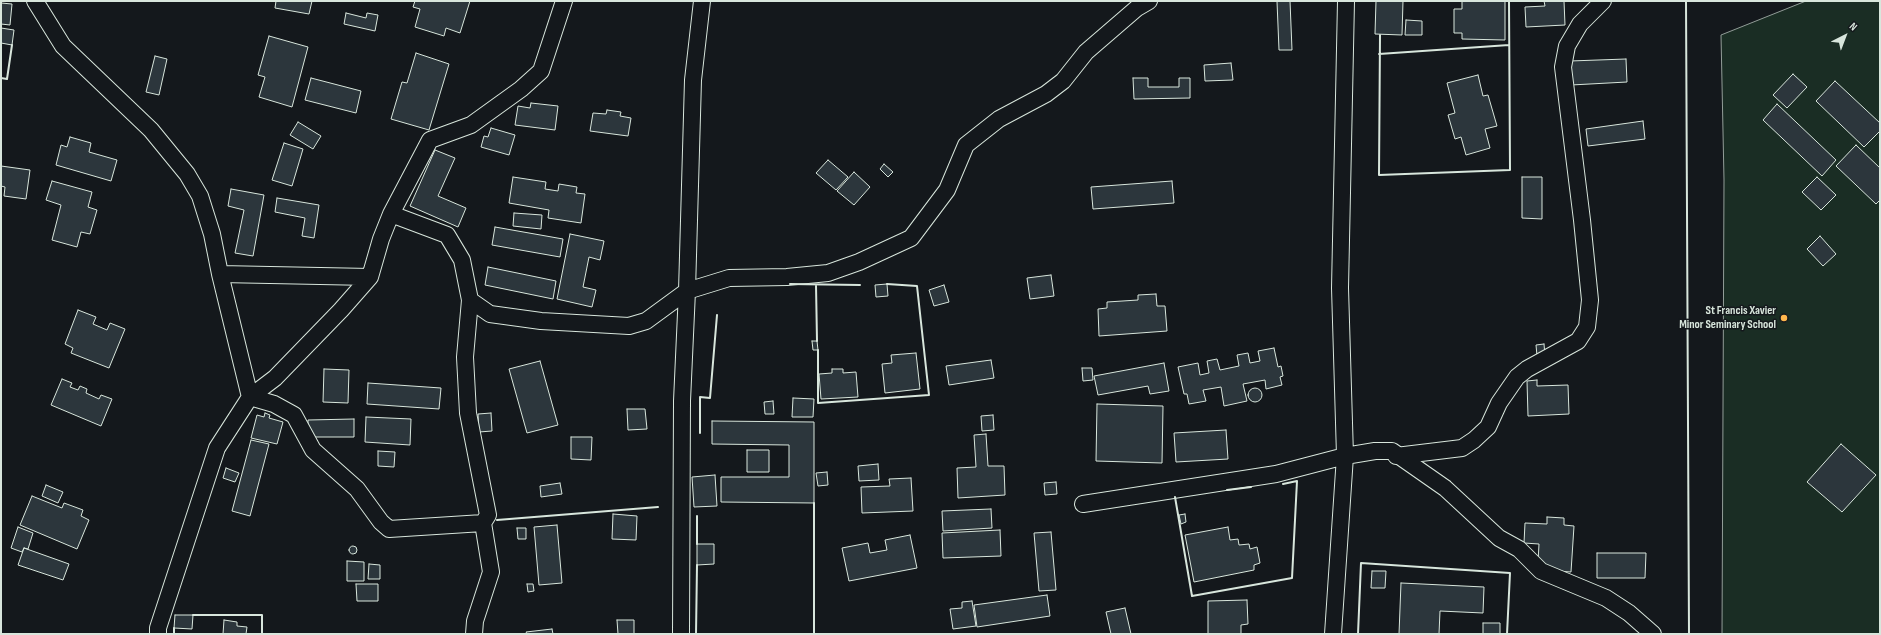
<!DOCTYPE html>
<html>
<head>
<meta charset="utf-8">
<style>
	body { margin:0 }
	#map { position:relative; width:1881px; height:635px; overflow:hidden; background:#14181c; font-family:"Sofia Sans Condensed",sans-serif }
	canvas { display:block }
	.frame { position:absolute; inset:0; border:2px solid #d8e6dc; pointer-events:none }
	.north { position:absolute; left:1825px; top:16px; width:40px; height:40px; -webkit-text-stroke:3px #14181c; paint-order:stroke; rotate:42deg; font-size:11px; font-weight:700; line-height:16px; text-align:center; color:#d8e6dc }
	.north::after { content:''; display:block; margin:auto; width:14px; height:18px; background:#d8e6dc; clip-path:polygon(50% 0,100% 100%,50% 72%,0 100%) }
</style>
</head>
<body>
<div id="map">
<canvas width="1881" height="635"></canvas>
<div class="frame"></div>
<div class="north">N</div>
</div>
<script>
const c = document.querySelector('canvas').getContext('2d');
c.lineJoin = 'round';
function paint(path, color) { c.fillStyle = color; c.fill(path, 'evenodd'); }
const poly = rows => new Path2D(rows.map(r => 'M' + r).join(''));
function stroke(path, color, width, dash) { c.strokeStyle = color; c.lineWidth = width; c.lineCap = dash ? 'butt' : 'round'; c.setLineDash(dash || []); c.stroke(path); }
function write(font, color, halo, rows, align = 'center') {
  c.font = font + ' "Sofia Sans Condensed",sans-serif'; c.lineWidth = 3; c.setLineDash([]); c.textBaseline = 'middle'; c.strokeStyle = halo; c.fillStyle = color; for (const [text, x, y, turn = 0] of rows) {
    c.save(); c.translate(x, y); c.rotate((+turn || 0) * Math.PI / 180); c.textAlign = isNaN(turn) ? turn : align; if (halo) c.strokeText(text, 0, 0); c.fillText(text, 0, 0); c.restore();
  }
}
const green = poly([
	[1806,1,1880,1,1880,634,1722,634,1724,180,1721,35,1806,1]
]);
paint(green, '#1a2d24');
stroke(green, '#939e99', 1);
const building = poly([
	[276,1,312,1,309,14,275,8,276,1],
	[415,1,470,1,460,33,446,28,444,36,415,27,420,9,413,7,415,1],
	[1277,1,1290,1,1292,50,1279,50,1277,1],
	[1376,1,1403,1,1402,35,1375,34,1376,1],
	[1462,1,1505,1,1505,40,1462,39,1462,33,1454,33,1454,9,1462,9,1462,1],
	[1544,1,1564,1,1565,25,1526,27,1525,7,1545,6,1544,1],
	[1,3,12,4,10,25,1,24,1,3],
	[346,13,366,18,367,13,378,15,375,31,344,24,346,13],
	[1406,20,1422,21,1422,35,1405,35,1406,20],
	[1,28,14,30,12,45,1,43,1,28],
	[269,36,308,47,292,107,259,97,265,77,258,75,269,36],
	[416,53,449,64,429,130,391,119,402,82,407,83,416,53],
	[155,56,167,59,159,95,146,92,155,56],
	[1626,59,1627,82,1571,85,1570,61,1626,59],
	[1231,63,1233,80,1205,81,1204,65,1231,63],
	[1793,74,1807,87,1787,108,1773,95,1793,74],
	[1478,75,1483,96,1488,95,1497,126,1485,129,1490,148,1466,155,1461,137,1455,139,1448,115,1455,113,1447,83,1478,75],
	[311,78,361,91,356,113,305,100,311,78],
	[1133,78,1148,78,1148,87,1179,87,1179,78,1190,78,1190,98,1134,99,1133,78],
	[1835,81,1880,123,1880,131,1864,147,1816,101,1835,81],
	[531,103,558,106,555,130,515,125,518,106,530,108,531,103],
	[1777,104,1836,160,1822,176,1763,120,1777,104],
	[607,110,621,112,620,116,631,118,628,136,590,131,593,113,606,114,607,110],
	[1643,121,1645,139,1588,146,1586,129,1643,121],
	[298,122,321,136,313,149,290,135,298,122],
	[491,128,515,135,509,155,481,147,484,136,488,137,491,128],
	[70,137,91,143,89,152,117,160,111,181,56,165,61,145,67,147,70,137],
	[284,143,303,149,292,186,272,180,284,143],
	[1856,145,1880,168,1880,200,1876,204,1836,166,1856,145],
	[435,150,455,158,438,196,466,208,458,227,410,206,435,150],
	[828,160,848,177,836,190,816,173,828,160],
	[884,164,893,172,888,177,880,169,884,164],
	[1,166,30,170,26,199,4,196,5,187,1,186,1,166],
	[854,172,870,187,854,205,837,191,854,172],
	[513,177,546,182,545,189,558,191,559,184,577,187,576,193,585,194,581,223,548,218,549,210,509,203,513,177],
	[1522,177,1542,177,1542,219,1522,218,1522,177],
	[1817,177,1836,195,1821,210,1802,192,1817,177],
	[52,181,92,192,88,207,97,210,90,234,81,232,77,247,52,240,61,205,46,200,52,181],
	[1172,181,1174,203,1093,209,1091,187,1172,181],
	[231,189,264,195,253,256,235,253,244,210,228,206,231,189],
	[277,198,319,205,314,238,302,236,305,218,275,212,277,198],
	[514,213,542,215,541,229,513,226,514,213],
	[495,227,563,239,560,257,492,245,495,227],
	[570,234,604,241,600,260,589,257,583,287,596,290,592,307,557,299,570,234],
	[1820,236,1836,254,1823,266,1807,249,1820,236],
	[488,267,556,281,553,299,485,285,488,267],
	[1051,275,1054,296,1030,299,1027,278,1051,275],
	[887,284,888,296,876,297,875,285,887,284],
	[944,285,949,302,934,306,929,290,944,285],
	[1156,294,1157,306,1165,306,1167,331,1099,336,1098,309,1107,308,1107,302,1138,300,1138,295,1156,294],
	[78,310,96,317,93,324,107,330,110,323,125,329,109,368,71,353,73,348,65,344,78,310],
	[812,341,817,341,818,350,813,350,812,341],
	[1544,344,1545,355,1537,356,1536,345,1544,344],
	[1274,348,1278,367,1281,366,1283,376,1280,377,1282,385,1266,389,1265,380,1243,384,1247,401,1224,406,1221,387,1203,390,1206,401,1189,404,1187,394,1184,394,1178,367,1198,363,1200,375,1209,373,1207,361,1217,359,1220,370,1239,366,1237,355,1248,353,1250,363,1260,361,1258,351,1274,348],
	[916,353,920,389,885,393,882,364,892,363,891,355,916,353],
	[991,360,994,378,949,385,946,366,991,360],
	[540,361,558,425,527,433,509,369,540,361],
	[1164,363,1169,391,1150,394,1148,386,1098,395,1094,376,1164,363],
	[1082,368,1092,368,1093,380,1083,381,1082,368],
	[324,369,349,370,348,403,323,402,324,369],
	[832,369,843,369,843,373,856,372,858,397,821,399,819,374,832,373,832,369],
	[62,379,72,383,70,387,78,390,80,386,87,389,86,393,99,399,101,395,112,399,101,426,51,405,62,379],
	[1537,380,1537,386,1568,385,1569,414,1528,416,1527,381,1537,380],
	[368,383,441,388,439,409,367,404,368,383],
	'1248 395a7 7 0 1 1 14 0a7 7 0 1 1-14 0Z',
	[793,398,814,399,813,417,792,417,793,398],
	[773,401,774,414,765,414,764,402,773,401],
	[1097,404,1163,406,1162,463,1096,461,1097,404],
	[627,409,645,409,647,429,628,430,627,409],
	[265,413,270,415,269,418,283,422,277,444,251,438,257,415,264,417,265,413],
	[491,413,492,431,479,432,478,414,491,413],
	[993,415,994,430,982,431,981,416,993,415],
	[366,417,411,419,410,445,365,442,366,417],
	[354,419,354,437,308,437,308,420,354,419],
	[712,421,814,422,814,503,721,502,721,477,789,477,789,445,712,444,712,421],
	[1226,430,1228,459,1176,462,1174,433,1226,430],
	[986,434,988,466,1004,466,1005,495,958,498,957,468,976,467,974,435,986,434],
	[571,437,592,437,591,460,571,459,571,437],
	[251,440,269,444,250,516,232,511,251,440],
	[1841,444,1876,475,1842,512,1807,482,1841,444],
	[747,450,769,450,769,472,747,472,747,450],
	[378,451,395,452,394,467,378,466,378,451],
	[878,464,879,480,859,481,858,466,878,464],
	[226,468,239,473,235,482,223,478,226,468],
	[827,472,828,485,818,486,816,473,827,472],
	[715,475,717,506,694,507,692,477,715,475],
	[911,478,913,511,862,513,861,487,890,486,889,479,911,478],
	[1056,482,1057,494,1045,495,1044,483,1056,482],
	[560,483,562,494,541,497,540,486,560,483],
	[46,485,63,492,58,503,42,496,46,485],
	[32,496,62,508,64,503,83,510,81,516,89,520,77,549,20,525,32,496],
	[991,509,992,528,943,531,942,511,991,509],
	[613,514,637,516,636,540,612,539,613,514],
	[1185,514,1186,522,1181,524,1179,515,1185,514],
	[1547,517,1564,518,1564,525,1574,526,1571,572,1542,570,1538,562,1539,544,1524,543,1525,523,1547,524,1547,517],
	[557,525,562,583,539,585,534,527,557,525],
	[18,527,33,533,28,549,24,548,22,552,11,548,18,527],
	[1228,527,1230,540,1238,539,1239,545,1249,544,1250,549,1257,547,1260,563,1254,565,1254,570,1194,582,1185,535,1228,527],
	[517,528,526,528,526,539,518,539,517,528],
	[1000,530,1001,556,943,558,942,533,1000,530],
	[1051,532,1056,590,1039,591,1034,533,1051,532],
	[910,535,917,568,849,581,842,548,868,543,870,553,887,550,885,540,910,535],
	[697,544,714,544,714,564,697,565,697,544],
	'349 550a4 4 0 1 1 8 0a4 4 0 1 1-8 0Z',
	[24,548,69,564,63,580,18,565,24,548],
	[1597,553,1646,553,1645,578,1597,578,1597,553],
	[347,561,364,562,364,581,347,581,347,561],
	[369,564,380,565,380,579,368,579,369,564],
	[1372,571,1386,571,1385,588,1371,588,1372,571],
	[1401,583,1484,587,1483,613,1440,611,1439,634,1399,634,1401,583],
	[356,584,378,584,378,601,357,601,356,584],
	[527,584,533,584,534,591,528,592,527,584],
	[1047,595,1050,616,977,627,974,605,1047,595],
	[1247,600,1248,624,1241,625,1241,634,1208,634,1208,601,1247,600],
	[972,601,976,626,953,629,950,609,962,608,962,602,972,601],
	[1125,608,1131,634,1111,634,1106,612,1125,608],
	[175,615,193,615,192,629,174,628,175,615],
	[224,620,237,622,237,626,247,627,246,634,223,634,224,620],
	[617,620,634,620,634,634,618,634,617,620],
	[1483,623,1500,623,1500,634,1483,634,1483,623],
	[552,629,553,634,527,634,526,632,552,629]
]);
paint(building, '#2c363c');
stroke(building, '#d8e6dc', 1);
const street = poly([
	[35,1,63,46,151,130,187,174,200,196,212,234,220,274,250,397,274,404,294,415,313,450,357,489,381,522,389,529,483,523],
	[391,214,447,235,462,260,470,300,490,314,541,321,629,326,646,321,687,291,729,278,787,277,828,273,859,262,911,238,947,190,966,145,999,119,1046,94,1063,81,1086,52,1137,8,1149,1],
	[220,274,370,277],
	[470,300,465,357,468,413,488,515,483,523,491,572,475,621,474,634],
	[1396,456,1462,448,1474,440,1488,427,1499,403,1517,377,1527,369,1578,341,1587,327,1590,300,1582,220,1563,67,1567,46,1580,24,1603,1],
	[1083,504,1276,474,1345,456,1375,451,1392,451,1445,488,1499,538,1519,549,1541,571,1606,598,1629,613,1653,634],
	[158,634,158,628,217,448,250,397,275,378,341,310,370,277,381,239,391,214,430,140,471,125,521,89,541,71,564,1],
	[681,634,682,401,687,291,693,80,702,1],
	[1333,634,1345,456,1340,288,1346,1]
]);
stroke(street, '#d8e6dc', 18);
stroke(street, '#14181c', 16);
stroke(poly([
	[1686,1,1689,634],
	[1380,35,1379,175,1510,170,1509,1],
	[1379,54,1509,45],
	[1,78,7,79,12,45],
	[790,284,860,285],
	[816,285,817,341],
	[818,350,818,403,929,395,917,286,887,284],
	[700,433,700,397,710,398,717,315],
	[1227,490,1251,487],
	[1175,497,1192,596,1292,578,1297,481,1283,484],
	[497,520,658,507],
	[697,544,697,516],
	[193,615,262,615,262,634],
	[174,634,174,628],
	[696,634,697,565],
	[814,634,814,503],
	[1358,634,1361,563,1510,573,1507,634]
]), '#d8e6dc', 2);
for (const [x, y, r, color] of [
	[1784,318,4,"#ffb74d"]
]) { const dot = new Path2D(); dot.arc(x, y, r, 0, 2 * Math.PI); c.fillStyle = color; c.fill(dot); stroke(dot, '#14181c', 1.5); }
write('bold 12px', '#d8e6dc', '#14181c', [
	["St Francis Xavier",1776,311],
	["Minor Seminary School",1776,325]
], 'right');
</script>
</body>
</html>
